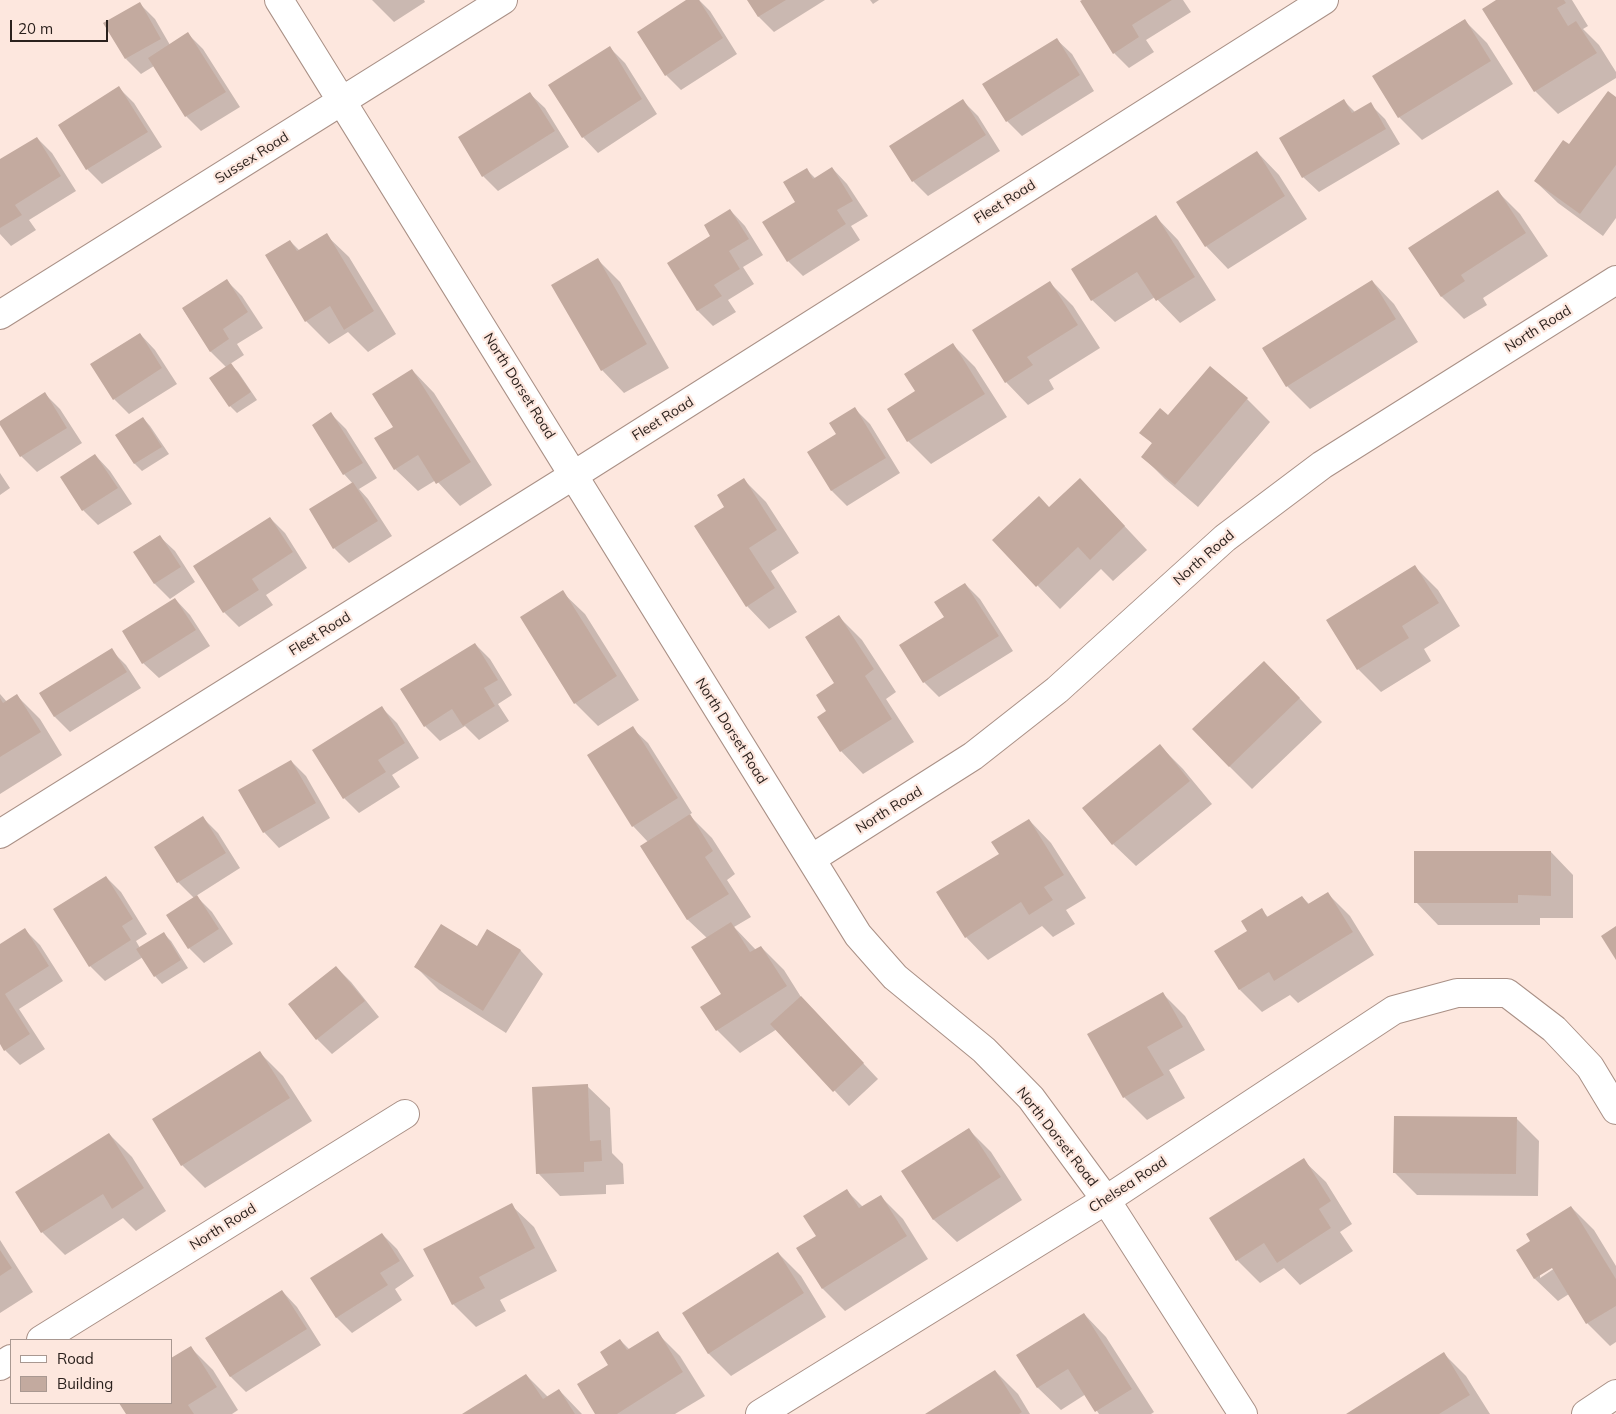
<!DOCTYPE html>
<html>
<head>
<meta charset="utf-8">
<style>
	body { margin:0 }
	#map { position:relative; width:1616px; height:1414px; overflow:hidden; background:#fde7de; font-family:Mulish,sans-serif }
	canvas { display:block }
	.legend { position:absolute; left:10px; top:1339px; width:162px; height:65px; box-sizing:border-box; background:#fde7de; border:1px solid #a99891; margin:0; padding:6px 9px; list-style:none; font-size:15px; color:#2b211d }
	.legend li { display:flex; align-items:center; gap:10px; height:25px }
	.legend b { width:25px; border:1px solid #a99891 }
	.scale { position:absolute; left:10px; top:20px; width:98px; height:22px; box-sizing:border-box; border:2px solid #2b211d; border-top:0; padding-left:6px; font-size:15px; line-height:18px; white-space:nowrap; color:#2b211d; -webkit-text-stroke:4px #fde7de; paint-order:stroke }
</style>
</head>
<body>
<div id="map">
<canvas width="1616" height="1414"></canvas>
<ul class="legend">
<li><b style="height:6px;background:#fff"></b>Road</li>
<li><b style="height:14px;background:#c3aa9f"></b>Building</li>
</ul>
<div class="scale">20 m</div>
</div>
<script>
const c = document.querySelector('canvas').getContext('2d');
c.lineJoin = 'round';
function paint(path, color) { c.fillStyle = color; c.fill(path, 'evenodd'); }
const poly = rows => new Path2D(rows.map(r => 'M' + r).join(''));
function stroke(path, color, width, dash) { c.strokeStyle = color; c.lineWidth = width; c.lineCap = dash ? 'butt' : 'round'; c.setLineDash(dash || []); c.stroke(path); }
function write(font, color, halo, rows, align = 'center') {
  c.font = font + ' Mulish,sans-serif'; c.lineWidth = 4.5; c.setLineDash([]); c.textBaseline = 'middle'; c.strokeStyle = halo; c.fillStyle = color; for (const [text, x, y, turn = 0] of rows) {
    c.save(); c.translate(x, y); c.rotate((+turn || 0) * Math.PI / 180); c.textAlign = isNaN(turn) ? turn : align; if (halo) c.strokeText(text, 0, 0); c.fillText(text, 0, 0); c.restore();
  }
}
paint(poly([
	[372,0,424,0,425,2,394,22],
	[688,0,699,0,710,11,737,54,681,90,666,75],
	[748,0,825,0,774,32,759,17],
	[870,0,879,0,873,4],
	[1085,0,1183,0,1191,12,1146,40,1154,52,1129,68,1114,53],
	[1498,0,1572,0,1588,26,1583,29,1599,45,1616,72,1616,78,1558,114,1535,91,1484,9],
	[140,4,155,19,170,45,188,34,203,49,240,107,201,131,186,116,154,66,141,74,126,59],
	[1464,20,1487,43,1513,84,1422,140,1399,117,1374,76],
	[1056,39,1072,54,1094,91,1022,136,1007,121],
	[610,48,625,63,657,114,598,153,583,137],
	[119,88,134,103,162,147,102,184,87,169],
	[529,93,545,108,569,147,498,191,483,176],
	[1616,98,1616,218,1603,236,1558,203,1535,181],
	[963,101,978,116,1000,151,928,196,913,181],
	[1344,101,1355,112,1370,104,1385,119,1400,144,1319,192,1303,177],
	[37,138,52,153,76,191,29,220,36,230,11,246,0,234,0,161],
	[1257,152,1279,175,1307,219,1228,269,1206,246],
	[832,168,847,184,868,216,851,226,860,240,803,276,788,261,797,202,806,169,816,179],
	[1498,192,1520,214,1548,256,1483,298,1487,305,1464,319,1442,297,1410,248],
	[730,210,745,226,763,255,743,267,754,284,728,300,736,312,713,326,698,311,669,263,712,237],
	[1156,217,1178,240,1216,300,1180,323,1155,297,1115,322,1092,300],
	[326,235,349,257,396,334,368,352,348,332,329,344,306,321,290,241,300,251],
	[598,260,620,282,669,368,624,393,602,370],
	[227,281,242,296,263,328,237,344,244,355,230,364,238,372,257,400,237,413,230,406,227,368,211,352,183,309],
	[1372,281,1394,304,1418,342,1310,409,1287,386,1263,349],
	[1050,283,1073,306,1100,348,1049,380,1054,389,1028,405,1006,382],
	[140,334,155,350,177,384,129,414,114,399],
	[953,345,975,367,1007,417,931,464,908,441,888,410,917,392],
	[412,370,434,393,492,485,460,506,436,480,418,491,395,469,394,427],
	[45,394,60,409,82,443,37,472,21,456,0,422],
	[1247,399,1270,422,1198,507,1165,479,1143,457,1153,444,1141,432,1168,417],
	[855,409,870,424,900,473,847,506,832,491,809,452,838,434],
	[331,414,346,429,377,478,359,489,368,499,392,536,349,563,334,548,353,484,344,474],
	[143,418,150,426,169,454,142,471,135,464,117,435],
	[95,455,110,471,132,504,98,525,83,510],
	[0,473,10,488,0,495],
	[743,479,766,502,799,553,771,571,797,612,769,629,747,606,726,507],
	[1102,502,1147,550,1113,581,1101,569,1060,609,994,540,1049,508],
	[270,518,285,533,307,568,266,595,273,605,239,627,224,612,195,566],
	[159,536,175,551,195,582,170,599,155,584,134,552],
	[1415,567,1438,590,1460,626,1424,649,1431,661,1381,692,1358,669],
	[965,584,980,599,1013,651,939,697,924,682,946,617],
	[562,592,585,614,639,700,598,726,575,703],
	[175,599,190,615,210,646,159,678,143,663],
	[839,617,862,640,896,692,886,699,914,742,863,774,841,751,828,711,836,684],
	[475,644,490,659,512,695,498,704,509,721,479,740,465,726,440,741,425,726],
	[111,650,126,665,141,688,70,732,55,717,40,694],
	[1287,685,1322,722,1252,789,1229,766],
	[0,694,7,702,17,696,40,719,62,755,0,794],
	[382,708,397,723,419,758,392,775,400,787,359,813,344,798],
	[632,728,648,743,692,813,689,815,712,838,735,874,727,880,751,917,734,927,756,950,761,947,784,970,801,997,878,1079,849,1106,777,1029,740,1053,717,1030,702,1007,722,994,707,938,688,920,641,846,648,842,633,826],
	[1160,746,1183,769,1212,804,1136,866,1113,844],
	[291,761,306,776,330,818,279,848,264,832],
	[203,818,218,833,240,868,196,896,212,912,233,944,204,963,189,948,194,898,178,882,156,847],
	[1029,820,1051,843,1086,898,1066,910,1075,924,1053,937,1042,926,988,960,966,937,1000,854],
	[1551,852,1573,875,1573,918,1540,918,1540,925,1438,925,1416,902],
	[106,877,121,892,147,934,136,941,140,948,164,934,171,941,188,968,162,984,155,976,143,957,105,981,90,966],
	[1327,893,1350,916,1374,955,1298,1003,1290,995,1262,1012,1240,990,1249,931,1261,910,1269,918,1302,897,1310,905],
	[25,930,40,945,63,981,19,1009,45,1049,20,1065,5,1050,0,1041,0,945],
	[488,930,521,951,543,974,506,1033,439,990,416,967,477,947],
	[336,967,351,982,379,1017,332,1054,317,1039],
	[1162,993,1185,1016,1205,1050,1169,1070,1185,1098,1147,1120,1124,1097],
	[260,1053,283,1076,312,1121,205,1188,182,1165],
	[587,1086,610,1108,612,1153,623,1164,624,1184,606,1185,606,1194,560,1196,538,1173],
	[1516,1118,1539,1141,1538,1196,1417,1195,1395,1173],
	[968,1129,991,1152,1022,1200,957,1242,934,1220,903,1172],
	[109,1134,132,1157,166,1211,136,1231,123,1218,65,1255,42,1232],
	[1303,1160,1326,1182,1352,1224,1340,1232,1353,1251,1300,1285,1284,1268,1260,1283,1237,1260],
	[846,1190,863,1207,880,1196,903,1219,928,1259,845,1311,823,1289,818,1237],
	[511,1205,534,1227,557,1271,500,1300,506,1311,476,1327,453,1304,425,1250],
	[1571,1207,1594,1230,1616,1266,1616,1342,1610,1346,1587,1323,1569,1294,1558,1301,1535,1279,1518,1250,1532,1242],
	[1557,1264,1558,1266,1540,1278,1540,1275],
	[382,1234,397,1249,414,1276,395,1289,402,1300,352,1333,336,1317],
	[0,1240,33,1292,0,1313],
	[778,1253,801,1276,826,1317,731,1376,708,1353],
	[282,1291,297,1307,321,1345,246,1392,231,1377,206,1339],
	[1084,1314,1106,1337,1154,1412,1151,1414,1099,1414,1086,1394,1061,1410,1038,1388,1018,1356],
	[657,1333,680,1356,705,1396,675,1414,597,1414,609,1365,620,1340,630,1350],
	[191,1348,213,1370,238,1410,232,1414,128,1414,121,1403,171,1403],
	[1444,1354,1466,1376,1490,1414,1348,1414],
	[995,1371,1018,1394,1030,1414,927,1414],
	[526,1375,548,1397,559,1390,582,1414,465,1414]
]), '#0003');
paint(poly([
	[686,0,699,0,723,38,665,76,637,32],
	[747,0,786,0,758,17],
	[1082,0,1172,0,1132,25,1139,37,1113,54,1080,1],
	[1496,0,1564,0,1566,3,1557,8,1568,26,1576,21,1597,53,1534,92,1482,9],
	[140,2,161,39,125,59,103,23],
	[1465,19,1491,61,1398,118,1372,76],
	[188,32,226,92,185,117,148,58],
	[1057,38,1080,75,1006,122,982,84],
	[610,46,642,99,582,138,548,85],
	[119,86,148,132,86,170,58,125],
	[1608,91,1616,97,1616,165,1580,214,1534,181,1563,140,1569,144],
	[530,92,555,131,482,177,458,137],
	[963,99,986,135,912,182,889,146],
	[1344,99,1352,113,1371,102,1386,129,1302,178,1279,138],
	[37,137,61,176,15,205,22,215,0,228,0,159],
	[1257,151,1285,196,1205,247,1176,202],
	[832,167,853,201,837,210,846,224,787,262,762,222,795,202,783,182,807,168,813,179],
	[1498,190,1526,233,1461,275,1465,281,1441,297,1408,248],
	[730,209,749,239,729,251,740,269,714,285,722,296,697,311,667,263,710,236,704,225],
	[1156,215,1195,277,1156,301,1137,272,1091,301,1071,269],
	[327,233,374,311,344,330,330,306,305,322,265,255,290,240,297,251],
	[598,258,647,344,601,371,551,285],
	[227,279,248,312,223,329,229,339,210,352,182,308],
	[1372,280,1396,319,1286,387,1262,348],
	[1050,281,1078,325,1027,357,1033,365,1005,383,972,330],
	[140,333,162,368,113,400,90,364],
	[953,343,985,394,907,442,887,409,915,391,904,374],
	[231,363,251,392,229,407,209,378],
	[1210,366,1248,398,1175,485,1141,457,1152,443,1139,433,1160,408,1168,415],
	[412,369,471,462,436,484,418,455,394,470,374,438,393,427,372,394],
	[45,392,67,428,20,457,0,425,0,421],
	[855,407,886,458,831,491,807,452,836,434,829,423],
	[331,412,363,463,343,475,312,425],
	[143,417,162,447,134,464,115,435],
	[95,454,118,488,82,511,60,477],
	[744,478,777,530,749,548,775,588,746,607,694,526,724,507,717,495],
	[1080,478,1125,526,1090,560,1078,547,1036,587,992,540,1039,496,1049,507],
	[353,482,378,521,333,549,309,509],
	[270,517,293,552,252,579,259,590,223,613,193,566],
	[160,535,181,567,154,584,133,552],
	[1415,565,1439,603,1402,626,1409,638,1357,670,1326,620],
	[965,583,999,636,923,683,899,645,944,617,934,602],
	[563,590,617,676,574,704,520,617],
	[175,598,196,630,142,664,122,631],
	[839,615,874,669,865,676,892,719,840,752,817,717,826,711,816,695,834,683,805,637],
	[475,643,498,680,484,688,495,706,463,726,452,709,424,727,400,689],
	[112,648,127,672,54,717,39,693],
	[1264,661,1300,698,1229,767,1192,729],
	[17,694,41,732,0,757,0,698,3,703],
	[382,706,405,743,378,760,386,772,343,799,312,750],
	[633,726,678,798,632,827,587,755],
	[1160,744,1190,781,1112,845,1082,808],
	[291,760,316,803,263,833,238,790],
	[690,814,713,851,705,857,729,894,687,920,640,846],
	[203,816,226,853,177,883,154,847],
	[1029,819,1064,875,1044,887,1053,900,1029,915,1021,902,965,938,936,892,999,854,991,842],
	[1414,851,1551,851,1551,896,1518,895,1518,903,1414,903],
	[106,876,133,919,122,926,131,940,89,967,53,909],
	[1328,892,1353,932,1274,981,1269,972,1239,990,1214,951,1247,931,1241,921,1262,908,1267,917,1302,896,1308,904],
	[197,895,219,929,188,949,166,915],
	[731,922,750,952,761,946,787,986,716,1031,700,1007,721,994,691,947],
	[441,924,477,946,487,929,521,950,483,1011,414,967],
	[1616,926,1616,960,1601,936],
	[25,928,49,966,5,994,30,1034,4,1051,0,1044,0,944],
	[164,932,181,960,154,977,136,949],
	[336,966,365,1001,316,1040,288,1004],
	[1163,992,1183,1027,1147,1047,1164,1075,1123,1098,1087,1034],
	[801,996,864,1063,833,1092,770,1024],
	[260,1051,290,1098,181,1166,152,1119],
	[588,1084,590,1141,601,1140,602,1161,584,1162,584,1172,536,1174,532,1087],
	[1394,1116,1517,1117,1516,1174,1393,1173],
	[969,1128,1001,1177,933,1220,901,1171],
	[109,1133,144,1188,112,1209,103,1194,41,1233,15,1192],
	[1304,1158,1331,1201,1319,1209,1331,1228,1277,1263,1264,1243,1236,1261,1209,1218],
	[847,1189,859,1208,881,1195,907,1236,822,1289,796,1248,816,1236,803,1216],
	[512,1203,535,1248,479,1277,485,1288,452,1305,423,1249],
	[1571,1206,1616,1279,1616,1306,1586,1324,1552,1268,1534,1279,1516,1250,1530,1241,1526,1234],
	[382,1233,400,1261,380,1273,388,1285,336,1318,310,1278],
	[0,1250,12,1268,0,1276],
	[778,1252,804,1293,708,1354,682,1313],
	[282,1290,307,1329,230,1377,205,1338],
	[1084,1313,1132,1389,1095,1412,1068,1369,1037,1388,1016,1355],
	[658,1331,683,1372,617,1414,595,1414,577,1384,608,1365,600,1352,620,1339,627,1350],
	[191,1346,217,1387,188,1405,194,1414,126,1414,119,1403,171,1403,171,1358],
	[1444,1352,1470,1395,1439,1414,1346,1414],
	[995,1370,1022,1412,1019,1414,925,1414],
	[526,1374,543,1399,559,1389,575,1414,462,1414]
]), '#c3aa9f');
const street = poly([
	[279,0,858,935,895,977,984,1050,1031,1098,1106,1200,1243,1414],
	[0,315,503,0],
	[0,834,574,475,1324,0],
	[811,859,973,756,1057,690,1225,538,1322,465,1616,280],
	[41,1340,405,1114],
	[0,1366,11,1359],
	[760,1414,1106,1200,1394,1010,1457,993,1507,993,1554,1029,1590,1067,1616,1110],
	[1586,1414,1616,1394]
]);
stroke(street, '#a99086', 30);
stroke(street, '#fff', 28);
write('14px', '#2b211d', '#fde7de', [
	["Sussex Road",252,158,-32],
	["Fleet Road",1005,202,-32],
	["North Road",1538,329,-32],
	["North Dorset Road",519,386,58],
	["Fleet Road",663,419,-32],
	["North Road",1204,558,-41],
	["Fleet Road",320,634,-32],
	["North Dorset Road",731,731,58],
	["North Road",889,810,-32],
	["North Dorset Road",1057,1137,52],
	["Chelsea Road",1128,1185,-33],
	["North Road",223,1227,-32]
]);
</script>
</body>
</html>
